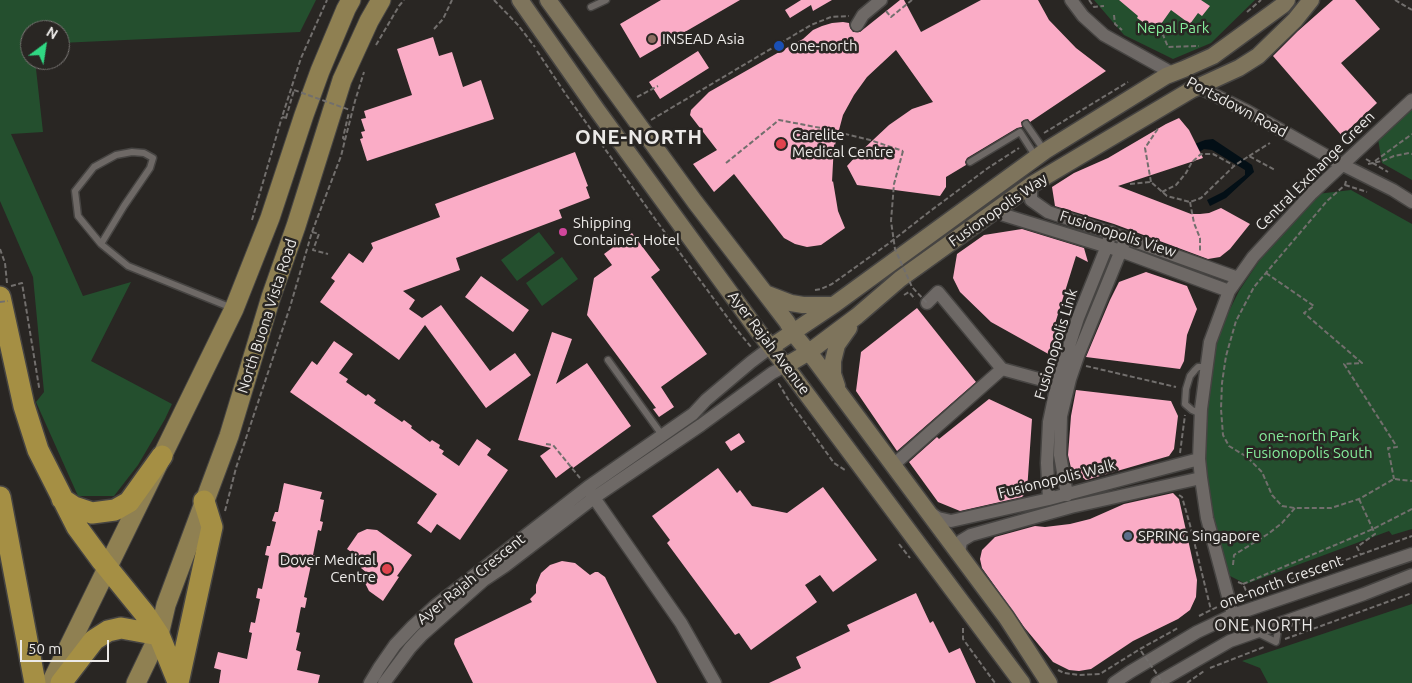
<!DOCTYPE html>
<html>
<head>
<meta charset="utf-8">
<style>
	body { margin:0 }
	#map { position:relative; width:1412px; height:683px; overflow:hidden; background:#292623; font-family:Ubuntu,sans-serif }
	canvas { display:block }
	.north { position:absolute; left:20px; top:20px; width:50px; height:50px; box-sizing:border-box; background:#292623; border:1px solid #777472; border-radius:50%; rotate:31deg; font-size:14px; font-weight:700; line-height:20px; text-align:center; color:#eceae8 }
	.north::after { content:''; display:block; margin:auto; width:18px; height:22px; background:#30d883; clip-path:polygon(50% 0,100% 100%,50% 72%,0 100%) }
	.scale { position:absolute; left:20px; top:640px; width:89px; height:22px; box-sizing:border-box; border:2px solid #eceae8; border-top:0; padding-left:6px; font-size:15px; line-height:18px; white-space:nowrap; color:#eceae8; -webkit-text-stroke:4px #292623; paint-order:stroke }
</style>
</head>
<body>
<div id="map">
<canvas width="1412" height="683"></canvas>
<div class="north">N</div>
<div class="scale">50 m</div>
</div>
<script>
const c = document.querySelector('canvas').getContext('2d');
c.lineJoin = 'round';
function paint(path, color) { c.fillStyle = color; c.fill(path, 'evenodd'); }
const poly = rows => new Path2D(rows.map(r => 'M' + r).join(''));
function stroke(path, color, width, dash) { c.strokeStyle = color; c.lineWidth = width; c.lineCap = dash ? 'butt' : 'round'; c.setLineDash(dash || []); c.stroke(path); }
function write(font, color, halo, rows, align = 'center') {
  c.font = font + ' Ubuntu,sans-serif'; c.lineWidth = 5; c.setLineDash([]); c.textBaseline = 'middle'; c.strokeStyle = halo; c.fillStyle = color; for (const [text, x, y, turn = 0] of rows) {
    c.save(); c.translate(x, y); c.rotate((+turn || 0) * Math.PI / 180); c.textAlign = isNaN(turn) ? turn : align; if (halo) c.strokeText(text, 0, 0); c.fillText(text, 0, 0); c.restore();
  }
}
paint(poly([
	[0,0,316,0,300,32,60,43,60,30,30,30,30,60,35,60,43,132,11,134,83,296,131,282,91,361,172,404,165,419,138,465,114,496,78,496,36,402,44,392,33,277,0,201],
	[1094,0,1255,0,1211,43,1173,59,1124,35],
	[1412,108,1412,180,1382,163,1378,139],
	[1351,190,1412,224,1412,529,1392,535,1389,531,1246,584,1226,574,1215,534,1206,468,1205,413,1215,344,1226,317,1239,291,1267,249,1317,194],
	[539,232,555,253,517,281,501,260],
	[562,257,578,279,542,306,526,283],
	[1412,604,1412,683,1268,683,1260,668,1242,661]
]), '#244f2e');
paint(poly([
	[1213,139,1252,165,1254,172,1226,198,1210,206,1207,200,1223,192,1245,175,1245,170,1212,150,1204,149,1175,167,1187,147,1205,140]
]), '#030f16');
paint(poly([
	[661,0,740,0,640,58,620,24],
	[801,0,832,0,813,11,811,5,790,18,785,10],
	[900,0,904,0,921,32,981,0,1038,0,1049,20,1076,48,1106,71,1030,122,1028,119,1024,120,1021,122,1022,127,1017,128,967,158,965,162,966,165,946,177,946,187,940,196,857,185,847,166,857,155,889,125,912,109,933,102,896,50,867,77,854,95,843,115,835,145,834,144,832,182,833,181,838,211,845,228,821,245,807,247,795,244,784,238,734,174,714,192,693,164,717,150,690,115,691,110,709,92,781,51,803,39,813,30,822,26,832,23,843,22,849,23,850,28,853,32,860,32],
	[1119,0,1201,0,1210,6,1202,16,1198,13,1190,24,1171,10,1156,31,1137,18,1138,16],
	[1333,0,1355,0,1380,29,1341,63,1377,103,1342,136,1273,56,1298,31],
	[433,37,439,56,452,52,463,87,481,80,494,119,367,161,360,139,363,138,361,132,365,131,361,119,366,118,364,111,412,95,397,49],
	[698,51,709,68,660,99,649,82],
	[1179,118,1189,130,1203,158,1118,186,1191,214,1200,214,1209,213,1221,208,1250,224,1230,249,1220,257,1208,259,1114,224,1055,206,1052,187,1074,173,1108,158,1166,124],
	[575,152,588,186,586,187,590,198,559,210,562,218,456,258,460,270,403,291,415,300,409,309,422,318,441,305,490,371,515,353,531,375,486,408,425,325,399,360,320,302,335,281,331,278,349,253,363,263,373,248,371,243,440,217,435,204],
	[1022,229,1084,248,1088,262,1076,256,1054,327,1064,329,1052,356,991,322,960,292,953,278,957,254,984,235],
	[632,233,660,270,651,277,707,354,661,387,674,407,659,417,653,409,656,408,587,315,594,278,612,265,604,254],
	[1146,272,1187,286,1197,309,1187,335,1184,361,1180,369,1086,357,1110,300,1119,282],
	[481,276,529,310,513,332,465,297],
	[917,308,976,382,897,451,856,391,861,352],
	[552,332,572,339,556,384,587,363,631,426,573,468,572,466,556,478,540,456,551,448,518,440],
	[334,341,353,354,339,373,348,379,346,382,366,396,368,394,376,400,374,403,402,422,404,420,412,426,411,428,430,442,432,440,440,445,439,448,444,451,442,454,459,466,477,439,491,449,487,455,508,470,460,540,437,524,431,533,417,523,437,494,290,392,312,361,317,365],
	[1076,390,1171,401,1178,416,1174,449,1169,456,1086,480,1071,468,1068,455,1071,416],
	[989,399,1032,419,1027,491,1022,497,960,511,938,502,909,462,937,437,939,439],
	[739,433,745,442,731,451,725,442],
	[718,468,737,493,740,490,752,506,787,513,823,487,877,560,833,592,820,575,805,585,817,602,751,650,739,633,735,635,667,543,670,540,652,516],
	[284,483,322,492,320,499,324,500,320,521,323,522,321,531,318,530,313,555,316,556,314,565,311,565,304,597,307,598,305,608,301,607,296,632,300,633,296,650,301,652,297,670,320,675,318,683,219,683,221,670,214,668,218,652,247,659,252,633,249,632,251,622,255,623,260,599,256,598,258,588,262,589,269,556,265,555,267,546,270,546,276,522,272,521,275,512,278,512],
	[1173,493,1179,499,1197,580,1196,597,1190,610,1178,619,1133,641,1091,669,1079,671,1069,670,1053,662,1024,627,982,568,980,559,982,550,995,537,1035,526,1045,527,1070,524,1090,519,1124,504],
	[367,529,377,530,412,555,397,576,399,577,383,601,369,591,363,579,367,573,361,568,365,562,347,549,358,533],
	[562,561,575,563,590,575,595,572,598,572,605,577,657,683,473,683,454,644,455,639,532,602,530,599,536,593,536,585,541,573,550,565],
	[916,593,930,623,933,621,949,653,960,648,976,683,769,683,801,668,796,657,850,631,847,625]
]), '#faacc6');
const lane = poly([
	[591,7,606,0],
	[1026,124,1044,150],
	[970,162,1020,132,1036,157],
	[101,244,124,206,150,168,153,158,144,153,132,152,116,155,94,167,75,191,78,216,101,244,128,266,232,308],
	[608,360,662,435],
	[1201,414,1192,410,1185,404,1186,389,1190,376,1195,370,1198,367,1207,367],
	[1258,633,1276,642,1279,624]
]);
const street = poly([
	[1071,0,1083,16,1104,35,1172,73],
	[857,25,863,15,881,0],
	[1198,87,1247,111,1341,164,1393,190,1412,202],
	[1031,185,1031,200,1048,212,1126,238,1238,278],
	[998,208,1004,215,1121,251,1229,291],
	[1002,369,1057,384],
	[899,460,1002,369,938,292,927,303],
	[590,492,681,623,715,683],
	[1067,495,1060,455,1061,416,1070,379,1079,353,1126,238],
	[1049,499,1047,463,1049,422,1057,384,1078,318,1107,246,1111,232],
	[929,512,938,518,951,521,1049,499,1199,459],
	[959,553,961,541,971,535,1071,507,1201,478],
	[1233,615,1207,518,1201,478,1199,459,1201,409,1210,342,1229,291,1253,257,1312,193,1412,100],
	[370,683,379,668,395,645,413,626,435,606,588,487,693,414,706,400,751,362,771,347],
	[384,683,410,648,422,635,484,580,505,566,595,497,701,425,772,373,785,366],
	[1114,683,1130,672,1197,632,1233,615,1412,554],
	[1157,683,1230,641,1364,594,1412,575]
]);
const secondary = poly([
	[520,0,597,110,758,331,791,373,1022,683],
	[548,0,695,202,765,293,787,322,793,333,815,360,1006,617,1049,683],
	[765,293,791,303,803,305,833,305],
	[771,347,835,304,1045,151,1166,76,1184,69,1213,56,1283,5,1287,0],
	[785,366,809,352,857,316,900,279,1031,185,1191,90,1239,68,1258,56,1295,20,1311,0],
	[837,386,833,374,833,361,837,345,849,328]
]);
const primary = poly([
	[51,683,234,309,270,218,304,115,320,71,346,9,351,0],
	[136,683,159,635,166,605,229,436,271,297,296,226,342,80,369,21,381,0]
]);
const highway = poly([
	[0,297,24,406,38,450,77,527,102,561,145,614,159,635,178,682],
	[0,497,35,683],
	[62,499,74,507,92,513,115,510,129,502,162,456],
	[61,683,94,640,108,631,121,628,159,635],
	[178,683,212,527,204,501]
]);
stroke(lane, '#464442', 9);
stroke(street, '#464442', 15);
stroke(secondary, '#464442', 19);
stroke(primary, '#464442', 21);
stroke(highway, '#464442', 24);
stroke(poly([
	[494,0,518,25,535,47],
	[1089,0,1094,7,1104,6],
	[1395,0,1412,10],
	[886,11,891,17,912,0],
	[1247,12,1261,0],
	[1114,15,1115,24,1122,30],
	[1158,28,1161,30,1168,47,1199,46],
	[434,29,443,19,452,0],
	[376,45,399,6,404,0],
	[537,51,567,96,658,223,733,325,751,347],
	[637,97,658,86],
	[286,118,294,90],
	[287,118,282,117,301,58,327,0],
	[651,120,811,25,831,17,849,16],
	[1044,133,1128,82],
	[345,140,355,101,364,72],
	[1249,156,1270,143],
	[1366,159,1388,172],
	[1375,161,1412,134],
	[726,163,779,120,821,128,870,140,903,151],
	[1368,164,1382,161,1394,156,1409,153,1412,154],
	[1346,181,1345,185,1327,201,1254,287,1236,321,1226,356,1222,383,1221,409,1223,435,1229,446,1247,457,1262,472,1272,495,1282,506,1295,508,1331,508,1359,499,1394,479,1412,481],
	[1151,182,1145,148,1159,127],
	[1130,184,1151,182,1167,196,1190,202,1201,198,1234,166,1249,156,1275,170],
	[1345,185,1367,192],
	[1162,192,1176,185,1186,173,1192,162,1201,154,1213,154,1233,165],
	[1190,202,1194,223,1200,238,1200,251],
	[252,220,282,117],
	[312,232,319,234,313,250,328,254],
	[0,249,5,263,7,283],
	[1266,273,1314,306,1304,313,1362,363,1344,364,1397,447,1388,448,1394,479],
	[11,286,22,283,39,387,37,387],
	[815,290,821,289,832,284,888,244,929,212,988,168,1019,148],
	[904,295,909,292,915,299],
	[1086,366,1176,387],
	[778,384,779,384,788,399,834,463,845,470],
	[546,444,553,445,580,478],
	[1180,453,1185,415],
	[1179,495,1182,497,1190,525,1211,610],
	[1359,499,1375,534,1357,547,1361,555],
	[225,511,236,468,290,307,312,232,341,156,345,140,343,138,349,112],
	[899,544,910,558],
	[1233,565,1234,555,1268,534,1282,523,1295,508],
	[1238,582,1243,584,1248,595],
	[1243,584,1373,529,1412,509],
	[1240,598,1412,536],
	[1199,616,1217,607],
	[963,628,963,639,995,683],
	[1285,639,1412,593],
	[1210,668,1264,647],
	[1058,670,1064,673,1079,675,1100,674,1140,649,1178,628],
	[1187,683,1204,671]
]), '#726f6d', 2, [5, 2.5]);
stroke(lane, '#6e6966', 6);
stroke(street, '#6e6966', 12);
stroke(secondary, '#7e745c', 16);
stroke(primary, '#8f8052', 19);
stroke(highway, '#a58f44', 21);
stroke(poly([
	[294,90,350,110],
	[903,151,894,184,891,221,895,249,912,287,927,303],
	[0,302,8,301],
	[1141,651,1163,683]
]), '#726f6d', 2, [5, 2.5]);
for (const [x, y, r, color] of [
	[652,39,5,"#8d6e63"],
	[779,46,6,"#1a4fb4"],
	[781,144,6,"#e0444e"],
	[563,232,5,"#d1479c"],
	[1128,536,5,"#5c6f8a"],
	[387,569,6,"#e0444e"]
]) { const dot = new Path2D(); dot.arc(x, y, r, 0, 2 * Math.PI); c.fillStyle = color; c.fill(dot); stroke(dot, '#292623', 2); }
write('15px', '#85ed9b', '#292623', [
	["Nepal Park",1173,28],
	["one-north Park",1309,436],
	["Fusionopolis South",1309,453]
]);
write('15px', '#eceae8', '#292623', [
	["INSEAD Asia",662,39],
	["one-north",790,46],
	["Carelite",792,135],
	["Medical Centre",792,152],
	["Shipping",573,223],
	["Container Hotel",573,240],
	["SPRING Singapore",1138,536],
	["Dover Medical",376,560,"right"],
	["Centre",376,577,"right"]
], 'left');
write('15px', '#eceae8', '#292623', [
	["Portsdown Road",1237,107,28],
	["Central Exchange Green",1315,171,-45],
	["Fusionopolis Way",998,210,-35],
	["Fusionopolis View",1118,234,18],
	["North Buona Vista Road",267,316,-72],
	["Ayer Rajah Avenue",769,343,53],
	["Fusionopolis Link",1056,344,-73],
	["Fusionopolis Walk",1057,479,-14],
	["Ayer Rajah Crescent",471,579,-39],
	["one-north Crescent",1281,582,-20]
]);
c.letterSpacing = '1px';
write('16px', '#eceae8', '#292623', [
	["ONE NORTH",1264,626]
]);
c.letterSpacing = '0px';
c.letterSpacing = '1px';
write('bold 20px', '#eceae8', '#292623', [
	["ONE-NORTH",639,137]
]);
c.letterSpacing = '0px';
</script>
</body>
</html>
